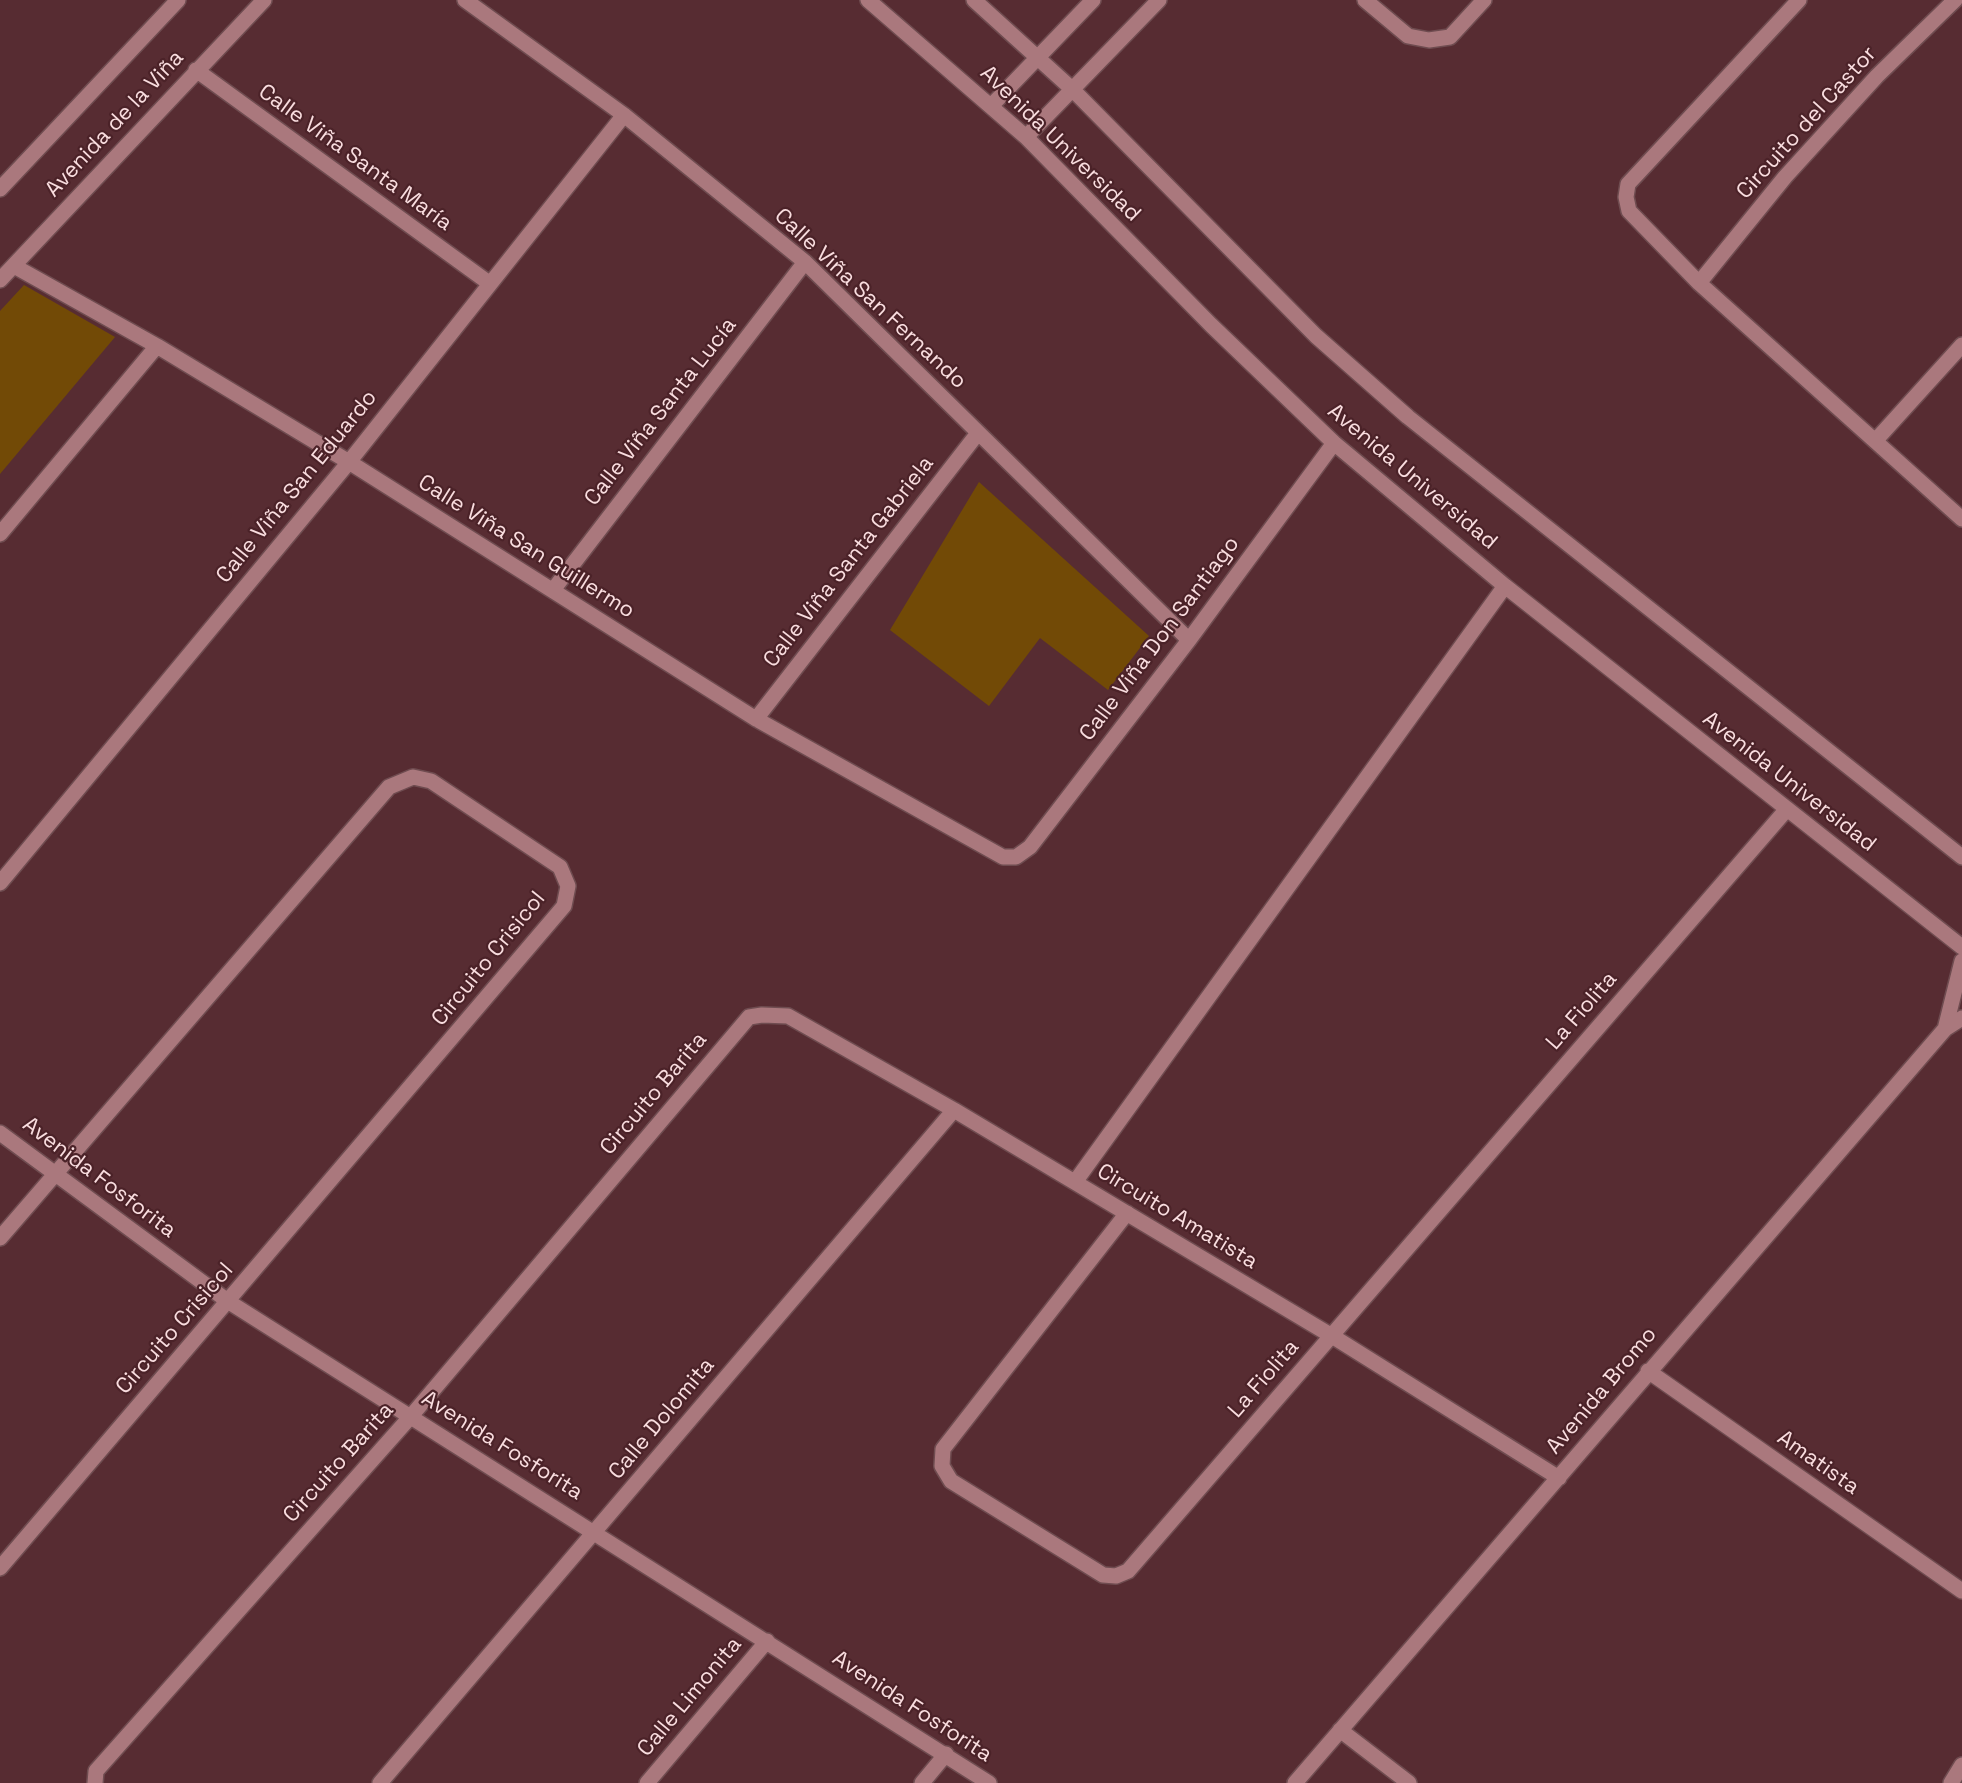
<!DOCTYPE html>
<html>
<head>
<meta charset="utf-8">
<style>
	body { margin:0 }
	canvas { display:block; background:#572c32 }
</style>
</head>
<body>
<canvas width="1962" height="1783"></canvas>
<script>
const c = document.querySelector('canvas').getContext('2d');
c.lineJoin = 'round';
function paint(path, color) { c.fillStyle = color; c.fill(path, 'evenodd'); }
const poly = rows => new Path2D(rows.map(r => 'M' + r).join(''));
function stroke(path, color, width, dash) { c.strokeStyle = color; c.lineWidth = width; c.lineCap = dash ? 'butt' : 'round'; c.setLineDash(dash || []); c.stroke(path); }
function write(font, color, halo, rows, align = 'center') {
  c.font = font + ' "Space Grotesk",sans-serif'; c.lineWidth = 4.5; c.setLineDash([]); c.textBaseline = 'middle'; c.strokeStyle = halo; c.fillStyle = color; for (const [text, x, y, turn = 0] of rows) {
    c.save(); c.translate(x, y); c.rotate((+turn || 0) * Math.PI / 180); c.textAlign = isNaN(turn) ? turn : align; if (halo) c.strokeText(text, 0, 0); c.fillText(text, 0, 0); c.restore();
  }
}
paint(poly([
	[24,285,115,337,0,474,0,311],
	[979,482,1149,636,1108,690,1040,638,989,706,890,630]
]), '#724a06');
const minor = poly([
	[465,0,624,115,805,262,1189,640],
	[868,0,1026,137,1211,325,1334,443,1505,586,1962,947],
	[974,0,1072,89,1316,336,1408,417,1962,857],
	[1365,0,1408,36,1429,40,1450,37,1484,0],
	[1799,0,1628,184,1626,197,1629,211,1699,283,1962,519],
	[196,70,489,283],
	[992,105,1093,0],
	[1026,137,1159,0],
	[0,189,178,0],
	[14,266,157,346,349,462,756,719,1003,857,1016,857,1030,847,1189,640,1334,443],
	[0,280,264,0],
	[1699,283,1785,177,1877,76,1955,0],
	[1876,440,1962,345],
	[0,534,157,346],
	[553,590,805,262],
	[756,719,978,433],
	[0,883,349,462,624,115],
	[1945,1029,1962,961],
	[0,1133,229,1302,989,1783],
	[1075,1182,1505,586],
	[1127,1213,943,1449,942,1466,951,1481,1103,1575,1116,1576,1128,1571,1787,809],
	[0,1238,389,787,413,777,431,781,560,867,568,886,564,906,0,1568],
	[1648,1371,1962,1591],
	[1340,1730,1409,1783],
	[95,1783,96,1771,412,1415,749,1017,762,1015,788,1016,954,1110,1332,1336,1559,1478],
	[380,1783,954,1110],
	[647,1783,767,1641],
	[922,1783,946,1754],
	[1295,1783,1945,1029,1962,1018],
	[1951,1783,1962,1765]
]);
stroke(minor, '#6f4c50', 18);
stroke(minor, '#aa787d', 15);
write('22px', '#f9dddf', '#4b2228', [
	["Circuito del Castor",1807,123,-48],
	["Avenida de la Viña",115,124,-47],
	["Avenida Universidad",1060,144,44],
	["Calle Viña Santa María",355,158,36],
	["Calle Viña San Fernando",870,299,43],
	["Calle Viña Santa Lucía",661,412,-52],
	["Avenida Universidad",1412,477,40],
	["Calle Viña San Eduardo",297,487,-51],
	["Calle Viña San Guillermo",526,547,32],
	["Calle Viña Santa Gabriela",849,562,-52],
	["Calle Viña Don Santiago",1160,639,-53],
	["Avenida Universidad",1789,782,38],
	["Circuito Crisicol",489,959,-51],
	["La Fiolita",1582,1011,-49],
	["Circuito Barita",654,1094,-50],
	["Avenida Fosforita",99,1178,37],
	["Circuito Amatista",1177,1217,31],
	["Circuito Crisicol",175,1329,-49],
	["La Fiolita",1264,1379,-49],
	["Avenida Bromo",1602,1391,-50],
	["Calle Dolomita",662,1419,-50],
	["Avenida Fosforita",502,1446,32],
	["Circuito Barita",339,1463,-48],
	["Amatista",1818,1463,35],
	["Calle Limonita",690,1697,-50],
	["Avenida Fosforita",912,1707,33]
]);
</script>
</body>
</html>
